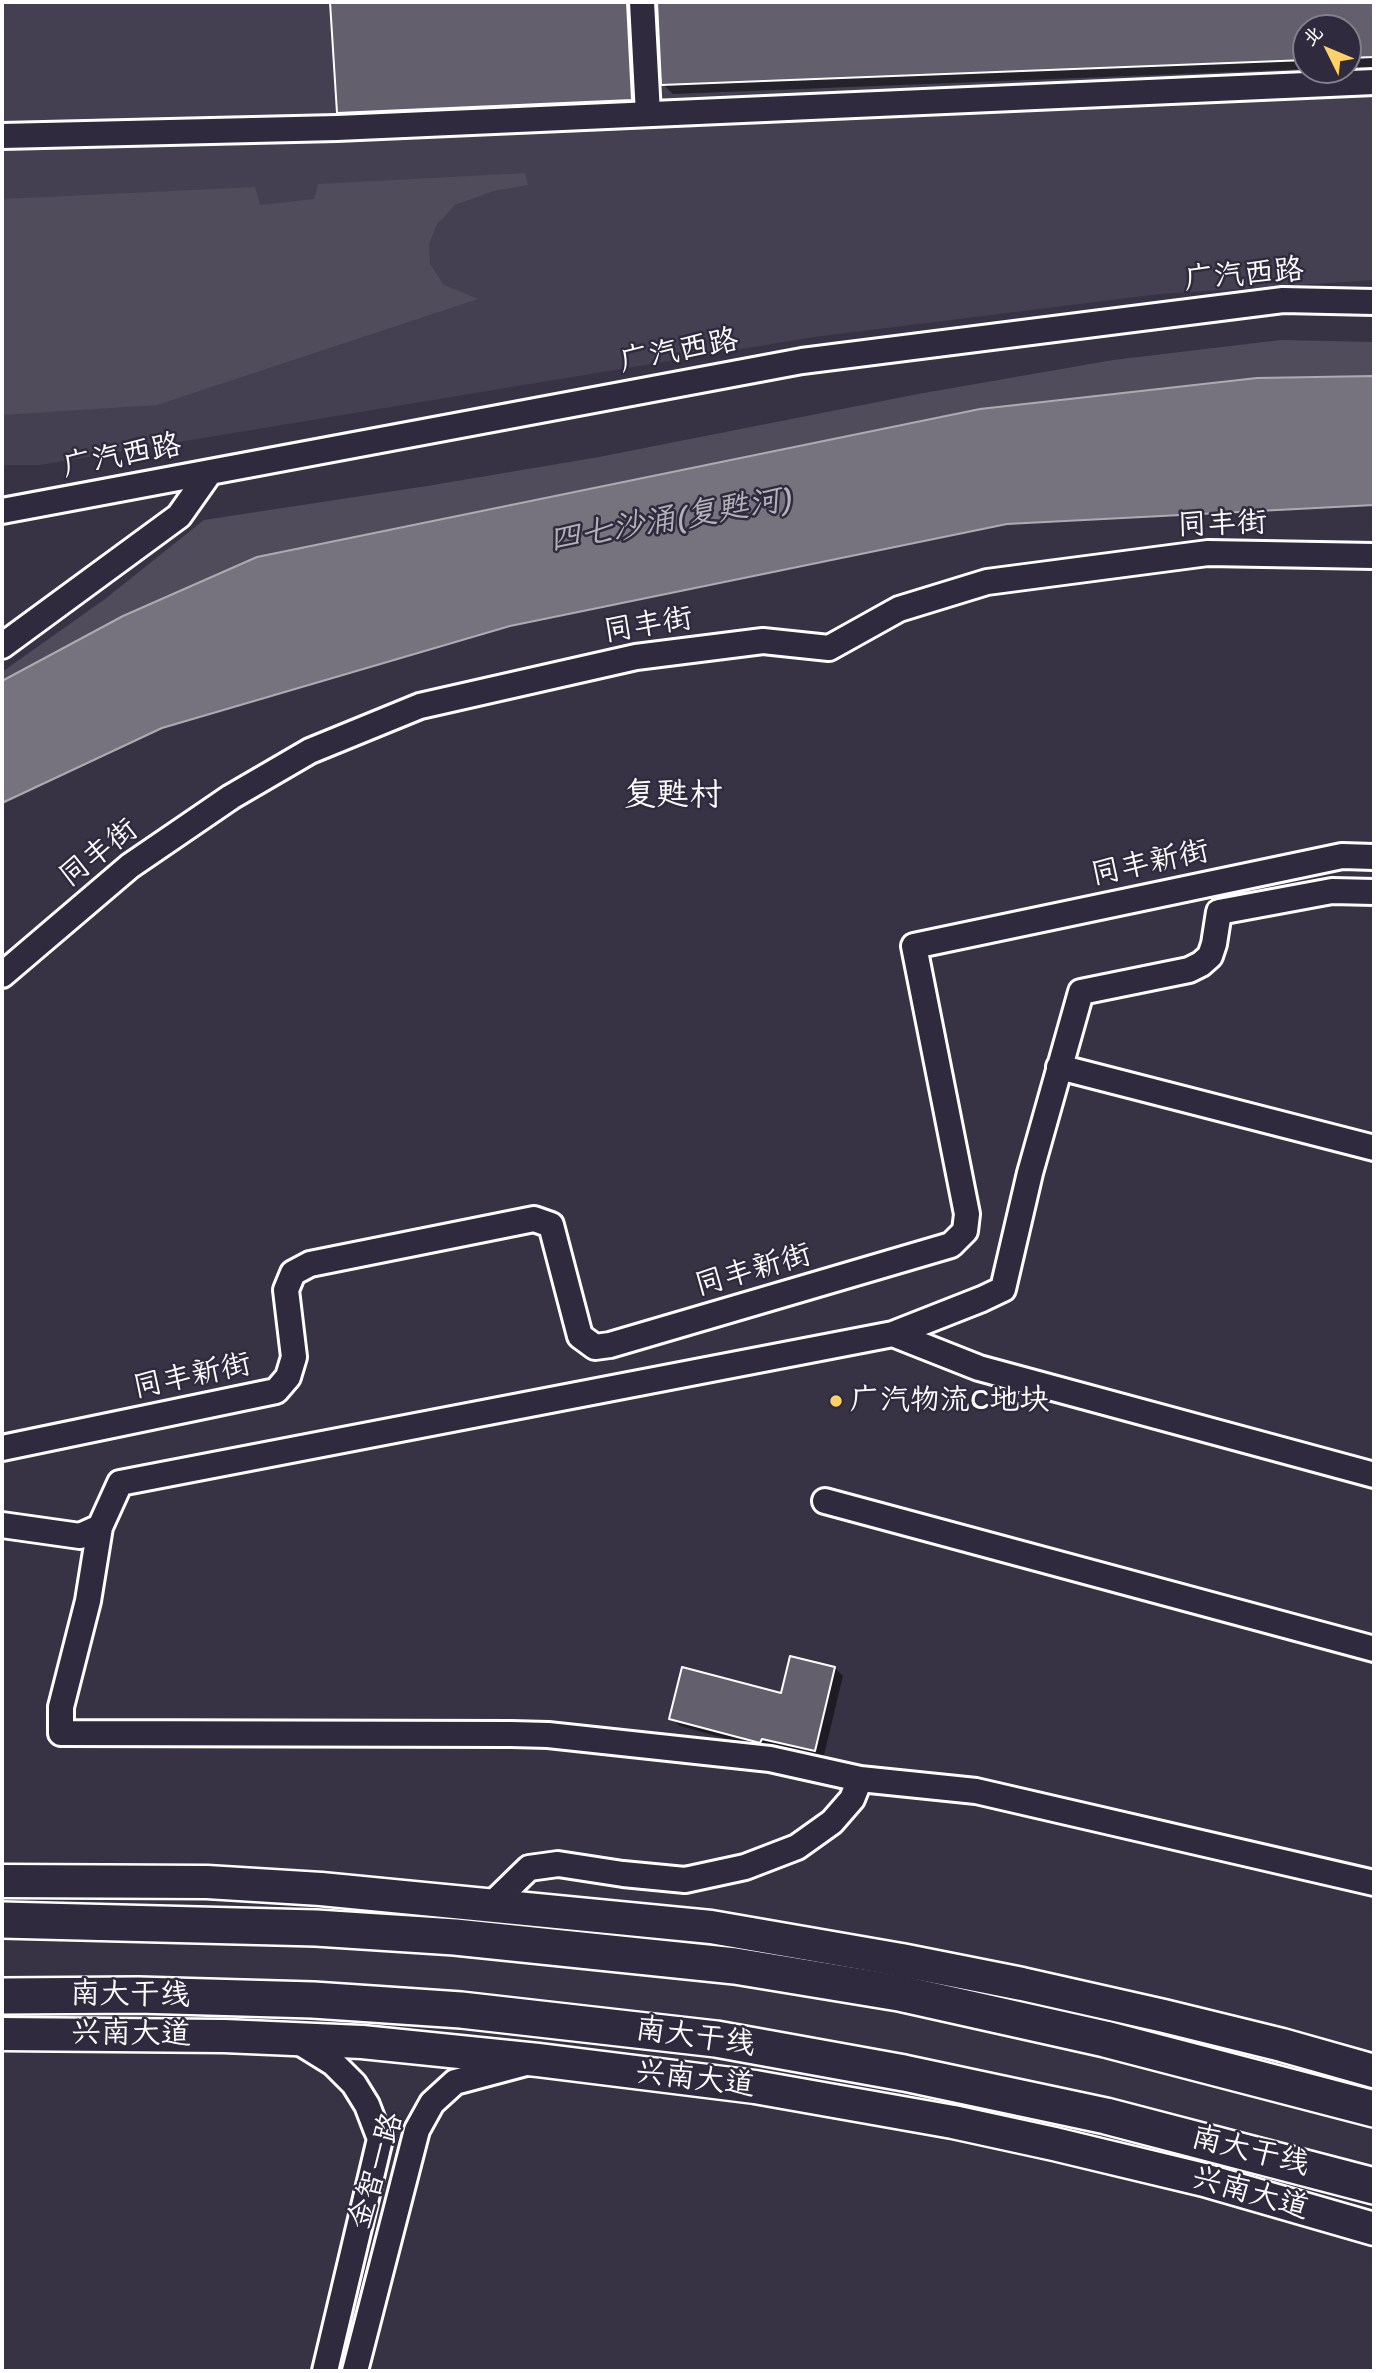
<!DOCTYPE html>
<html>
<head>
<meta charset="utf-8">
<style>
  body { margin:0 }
  #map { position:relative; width:1376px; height:2373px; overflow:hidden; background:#373345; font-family:Itim,"LXGW WenKai TC",sans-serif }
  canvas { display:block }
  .frame { position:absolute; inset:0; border:4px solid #fff; pointer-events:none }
  .north { position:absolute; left:1292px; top:14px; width:70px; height:70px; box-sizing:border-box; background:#2f2a3d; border:2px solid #827f8b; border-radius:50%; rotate:313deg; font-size:19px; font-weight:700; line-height:28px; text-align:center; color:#fff }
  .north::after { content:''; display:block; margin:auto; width:24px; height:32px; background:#ffd166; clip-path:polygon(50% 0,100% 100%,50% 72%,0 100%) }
</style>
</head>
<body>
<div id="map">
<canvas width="1376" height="2373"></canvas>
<div class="frame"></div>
<div class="north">北</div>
</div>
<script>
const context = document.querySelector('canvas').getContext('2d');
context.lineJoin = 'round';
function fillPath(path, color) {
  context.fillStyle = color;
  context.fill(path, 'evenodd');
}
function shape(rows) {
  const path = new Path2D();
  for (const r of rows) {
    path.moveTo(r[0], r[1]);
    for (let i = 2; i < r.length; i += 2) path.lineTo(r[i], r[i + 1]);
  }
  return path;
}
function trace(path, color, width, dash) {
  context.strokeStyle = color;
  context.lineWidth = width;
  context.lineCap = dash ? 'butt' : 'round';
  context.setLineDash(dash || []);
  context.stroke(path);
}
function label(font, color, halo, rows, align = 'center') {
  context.font = font + ' Itim,"LXGW WenKai TC",sans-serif';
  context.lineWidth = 5;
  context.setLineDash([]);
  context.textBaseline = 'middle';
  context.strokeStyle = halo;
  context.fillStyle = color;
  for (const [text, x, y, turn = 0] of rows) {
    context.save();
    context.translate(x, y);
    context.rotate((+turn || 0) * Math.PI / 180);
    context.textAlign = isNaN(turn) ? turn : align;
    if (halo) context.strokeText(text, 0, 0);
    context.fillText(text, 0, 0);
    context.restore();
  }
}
fillPath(shape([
  [2,2,1374,2,1374,280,1159,294,814,337,40,465,2,465],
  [1306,28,1348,28,1348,70,1306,70]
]), '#444051');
fillPath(shape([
  [525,173,528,185,493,191,455,205,437,224,429,244,430,264,444,285,478,299,157,405,2,415,2,199,255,187,260,205,314,199,318,184],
  [1281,340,1374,342,1374,376,1257,378,980,409,257,557,123,616,2,681,2,672,105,599,204,520,427,486,599,457,918,394,1113,360]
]), '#514c5c');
const water = shape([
  [1374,376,1374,505,1007,524,510,626,162,728,2,803,2,681,123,616,257,557,980,409,1257,378,1374,376]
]);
fillPath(water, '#76737f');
trace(water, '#adabb2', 2);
fillPath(shape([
  [332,2,642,2,641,109,348,122,338,112],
  [659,2,1374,2,1374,67,1348,68,1348,28,1306,28,1306,69,673,94,663,84],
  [835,1668,843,1676,823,1759,771,1746,769,1750,680,1726,671,1718,782,1695]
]), '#0007');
const building = shape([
  [330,2,627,2,632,100,337,113,330,2],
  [657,2,1374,2,1374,57,1348,58,1348,28,1306,28,1306,60,661,85,657,2],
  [790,1656,835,1667,815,1751,762,1739,760,1743,669,1719,682,1667,781,1693,790,1656]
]);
fillPath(building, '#635f6d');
trace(building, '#fff', 2);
const minor = shape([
  [642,2,648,114],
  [2,136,337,128,1374,82],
  [2,511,802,361,1283,300,1374,302],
  [2,646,179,516,210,472],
  [1374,892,1332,891,1219,912,1214,944,1210,956,1201,964,1189,970,1081,992,1030,1173,1003,1289,982,1299,893,1334,120,1483,100,1527,88,1601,61,1707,61,1733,511,1734,548,1735,770,1759,860,1779,976,1791,1374,1883],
  [2,975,130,866,231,797,310,751,420,706,636,657,763,641,829,648,899,609,987,582,1208,553,1374,556],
  [1059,1067,1374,1148],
  [893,1334,979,1368,1374,1475],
  [2,1448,276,1391,288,1377,294,1357,286,1290,293,1273,310,1264,534,1219,551,1225,580,1336,595,1347,610,1345,951,1245,965,1231,967,1214,914,946,1342,856,1374,857],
  [825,1501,1374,1649],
  [2,1525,80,1536,100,1527],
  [491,1905,529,1868,558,1864,623,1874,685,1880,745,1867,797,1847,832,1822,852,1799,860,1779],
  [296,2040,333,2063,354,2084,367,2105,380,2139,325,2371],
  [355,2371,417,2130,432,2103,455,2082,526,2063]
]);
const major = shape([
  [2,1881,207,1882,321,1889,711,1927,901,1960,1022,1984,1164,2016,1282,2045,1374,2071],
  [2,2034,224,2036,362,2042,538,2060,755,2087,953,2122,1054,2144,1204,2180,1374,2229]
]);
const highway = shape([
  [2,1920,316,1928,455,1937,735,1966,899,1993,1105,2039,1374,2109],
  [2,1996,138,1995,313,2000,461,2010,716,2039,904,2073,1106,2116,1374,2186]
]);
trace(minor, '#fff', 30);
trace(major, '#fff', 37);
trace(highway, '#fff', 40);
trace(minor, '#2f2a3d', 24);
trace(major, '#2f2a3d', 32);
trace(highway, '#2f2a3d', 35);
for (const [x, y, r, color] of [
  [836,1401,7,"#ffd166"]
]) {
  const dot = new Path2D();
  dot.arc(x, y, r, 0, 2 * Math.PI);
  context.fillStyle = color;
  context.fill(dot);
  trace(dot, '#2f2a3d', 2.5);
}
label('30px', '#fff', '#2f2a3d', [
  ["广汽西路",1244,276,-5],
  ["广汽西路",679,352,-11],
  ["广汽西路",122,457,-11],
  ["同丰街",1222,525,-2],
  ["同丰街",648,626,-9],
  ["同丰街",99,854,-38],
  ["同丰新街",1150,864,-12],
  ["同丰新街",753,1271,-16],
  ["同丰新街",192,1377,-12],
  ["南大干线",130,1996,1],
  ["兴南大道",131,2035,1],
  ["南大干线",695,2038,8],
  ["兴南大道",695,2080,7],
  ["南大干线",1250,2152,14],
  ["金智一路",377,2171,-73],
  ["兴南大道",1250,2194,16]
]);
label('30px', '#fff', '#2f2a3d', [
  ["广汽物流C地块",850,1401]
], 'left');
label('italic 32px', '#b4b2b9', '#2f2a3d', [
  ["四七沙涌(复甦河)",670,521,-10]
]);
label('33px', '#fff', '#2f2a3d', [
  ["复甦村",673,797]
]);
</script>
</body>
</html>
